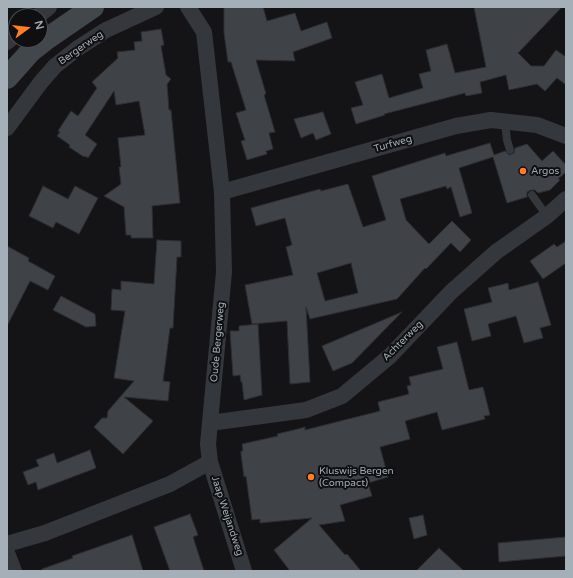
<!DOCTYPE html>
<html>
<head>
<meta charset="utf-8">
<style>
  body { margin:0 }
  #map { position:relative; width:573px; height:578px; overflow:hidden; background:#141416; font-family:"Varela Round",sans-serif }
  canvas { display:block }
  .frame { position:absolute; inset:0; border:8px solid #a4afb7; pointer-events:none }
  .north { position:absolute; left:8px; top:8px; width:40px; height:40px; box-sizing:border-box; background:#0f0f11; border:1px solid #4b4f53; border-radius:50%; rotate:75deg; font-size:11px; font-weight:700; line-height:16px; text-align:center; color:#a4afb7 }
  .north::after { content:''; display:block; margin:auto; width:14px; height:18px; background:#ff7e22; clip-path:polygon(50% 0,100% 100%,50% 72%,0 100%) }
</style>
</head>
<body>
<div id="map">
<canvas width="573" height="578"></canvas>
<div class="frame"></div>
<div class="north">N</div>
</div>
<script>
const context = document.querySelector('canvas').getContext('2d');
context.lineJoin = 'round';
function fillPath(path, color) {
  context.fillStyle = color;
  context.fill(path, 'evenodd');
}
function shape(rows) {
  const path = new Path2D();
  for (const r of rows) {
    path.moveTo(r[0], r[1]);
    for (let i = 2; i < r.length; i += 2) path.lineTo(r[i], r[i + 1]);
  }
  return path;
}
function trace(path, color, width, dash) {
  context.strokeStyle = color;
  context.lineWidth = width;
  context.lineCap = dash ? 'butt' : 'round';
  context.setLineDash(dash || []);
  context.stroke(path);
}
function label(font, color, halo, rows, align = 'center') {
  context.font = font + ' "Varela Round",sans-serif';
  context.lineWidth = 4;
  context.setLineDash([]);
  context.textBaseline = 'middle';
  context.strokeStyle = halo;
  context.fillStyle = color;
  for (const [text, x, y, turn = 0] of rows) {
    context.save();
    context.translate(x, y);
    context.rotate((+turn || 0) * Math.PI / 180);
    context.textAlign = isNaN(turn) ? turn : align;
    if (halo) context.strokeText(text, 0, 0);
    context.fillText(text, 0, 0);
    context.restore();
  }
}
const building = shape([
  [224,7,263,7,267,21,295,13,301,31,327,22,332,38,293,52,295,61,256,60,266,94,264,95,275,132,269,133,273,149,266,151,267,154,247,160,241,141,245,140,236,113,246,110,231,62,228,62,224,33,224,7],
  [474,7,562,7,518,53,531,66,544,66,556,50,566,57,566,85,557,78,545,91,537,84,509,90,506,75,480,82,482,93,466,96,465,93,384,114,385,115,356,124,351,108,363,105,355,82,382,74,389,98,423,88,419,74,431,71,426,50,447,44,455,73,486,67,474,7],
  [161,29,164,45,161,46,166,75,171,79,167,84,169,110,171,110,180,203,152,206,153,238,131,238,131,235,126,235,124,207,104,196,121,184,119,167,121,167,118,138,145,135,139,101,116,105,114,91,85,135,97,144,88,158,85,156,84,157,69,147,70,145,57,136,60,132,58,131,71,111,78,116,97,88,92,82,118,58,117,52,135,50,134,42,142,41,141,32,161,29],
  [323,112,331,134,316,140,313,133,301,138,294,119,323,112],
  [490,143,494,155,505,151,509,155,514,153,515,148,527,144,542,161,553,151,566,165,566,172,558,179,560,180,550,190,538,193,535,190,531,190,527,192,527,197,507,203,493,157,459,168,472,213,460,217,451,187,447,189,446,186,400,199,406,220,429,244,452,221,471,240,460,252,451,243,426,269,425,268,397,299,310,319,306,307,310,382,290,384,287,321,252,324,245,285,293,275,286,247,292,245,285,218,256,226,251,208,320,189,321,191,348,184,363,227,386,220,372,176,445,153,446,156,490,143],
  [351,263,358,293,325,301,317,273,351,263],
  [43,186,68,199,75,186,98,198,79,234,56,222,53,228,29,216,43,186],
  [157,240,181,241,181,257,177,257,173,328,170,328,163,381,170,382,168,401,124,397,153,421,123,454,94,427,102,418,107,418,108,411,134,381,114,378,125,311,111,310,112,289,121,290,121,281,154,284,157,240],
  [566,241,566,263,543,279,530,261,554,244,557,247,566,241],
  [7,246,29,258,28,261,55,276,48,290,30,281,7,326,7,246],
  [538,282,551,325,540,328,543,338,524,343,516,316,488,324,491,336,472,341,464,309,492,302,488,288,508,283,509,290,538,282],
  [61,296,95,314,96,326,86,327,53,310,61,296],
  [402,312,352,363,333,371,322,346,402,312],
  [258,324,262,395,244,400,242,382,241,382,240,375,233,376,230,331,239,331,239,326,258,324],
  [457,342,469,390,483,387,490,415,484,416,485,419,442,430,437,412,405,421,410,439,380,447,388,477,368,483,372,496,340,505,345,521,319,525,345,555,347,554,361,571,290,571,274,550,312,518,260,523,260,519,252,520,246,476,244,477,241,454,241,451,243,451,242,444,278,436,277,434,298,429,305,427,305,430,380,411,378,402,409,394,407,386,411,385,409,377,443,369,437,347,457,342],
  [90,450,96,468,38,490,36,482,28,485,23,472,39,466,36,460,54,453,57,463,90,450],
  [190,514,198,535,193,537,204,571,170,571,154,527,190,514],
  [423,515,427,535,414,539,409,518,423,515],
  [132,535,143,571,42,571,42,569,73,558,72,556,132,535],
  [566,537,566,556,499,562,498,543,566,537],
  [439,548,464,571,416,571,439,548]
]);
fillPath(building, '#3f4246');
trace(building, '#2d2e32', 1);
trace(shape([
  [505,122,507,140,510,150],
  [532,195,547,216]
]), '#34373b', 8);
trace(shape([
  [38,16,49,7],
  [7,42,16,34],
  [7,128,41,82,55,66,78,48,106,30,156,7],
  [222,192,456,126,491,120,537,125,566,136],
  [210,423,306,410,342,396,390,356,451,292,496,252,547,216,566,199],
  [210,462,244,571],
  [7,544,45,533,170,484,210,462,208,444,224,272,222,192,204,32,188,7],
  [7,553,14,571]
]), '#34373b', 16);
trace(shape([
  [7,78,31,51,45,40,93,7]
]), '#42474b', 22);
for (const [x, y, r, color] of [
  [523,171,4,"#ff7e22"],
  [311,477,4,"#ff7e22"]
]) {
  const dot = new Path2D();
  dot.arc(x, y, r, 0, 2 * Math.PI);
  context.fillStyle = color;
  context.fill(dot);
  trace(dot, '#0f0f11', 1.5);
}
label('10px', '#a4afb7', '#0f0f11', [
  ["Bergerweg",81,48,-35],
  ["Turfweg",393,144,-16],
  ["Achterweg",403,341,-45],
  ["Oude Bergerweg",218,342,-85],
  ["Jaap Weijandweg",227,516,72]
]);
label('10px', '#a4afb7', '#0f0f11', [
  ["Argos",531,171],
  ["Kluswijs Bergen",319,471],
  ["(Compact)",319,483]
], 'left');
</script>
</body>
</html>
